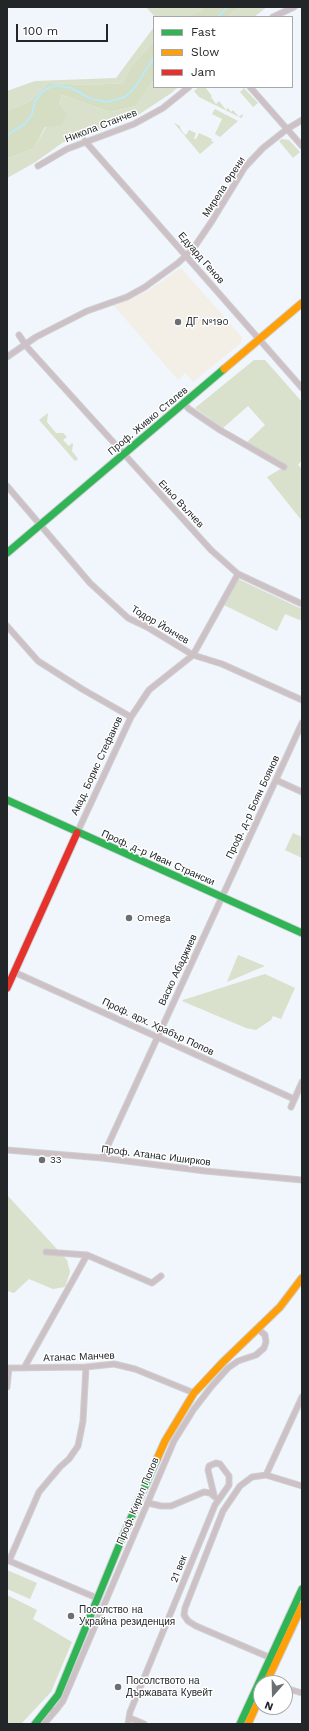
<!DOCTYPE html>
<html>
<head>
<meta charset="utf-8">
<style>
  body { margin:0 }
  #map { position:relative; width:309px; height:1731px; overflow:hidden; background:#f0f6fb; font-family:"Work Sans",sans-serif }
  canvas { display:block }
  .frame { position:absolute; inset:0; border:8px solid #232629; pointer-events:none }
  .legend { position:absolute; left:153px; top:16px; width:140px; height:72px; box-sizing:border-box; background:#fff; border:1px solid #a7a8a9; margin:0; padding:5px 7px; list-style:none; font-size:12px; color:#232629 }
  .legend li { display:flex; align-items:center; gap:8px; height:20px }
  .legend b { width:20px; border:1px solid #a7a8a9 }
  .north { position:absolute; left:253px; top:1675px; width:40px; height:40px; box-sizing:border-box; background:#fff; border:1px solid #a7a8a9; border-radius:50%; rotate:200deg; font-size:11px; font-weight:700; line-height:16px; text-align:center; color:#232629 }
  .north::after { content:''; display:block; margin:auto; width:14px; height:18px; background:#6b6f72; clip-path:polygon(50% 0,100% 100%,50% 72%,0 100%) }
  .scale { position:absolute; left:16px; top:24px; width:92px; height:18px; box-sizing:border-box; border:2px solid #232629; border-top:0; padding-left:5px; font-size:12px; line-height:14px; white-space:nowrap; color:#232629; -webkit-text-stroke:3px #fff; paint-order:stroke }
</style>
</head>
<body>
<div id="map">
<canvas width="309" height="1731"></canvas>
<div class="frame"></div>
<ul class="legend">
<li><b style="height:5px;background:#30b455"></b>Fast</li>
<li><b style="height:5px;background:#ff9f0a"></b>Slow</li>
<li><b style="height:5px;background:#e5322d"></b>Jam</li>
</ul>
<div class="north">N</div>
<div class="scale">100 m</div>
</div>
<script>
const context = document.querySelector('canvas').getContext('2d');
context.lineJoin = 'round';
function fillPath(path, color) {
  context.fillStyle = color;
  context.fill(path, 'evenodd');
}
function shape(rows) {
  const path = new Path2D();
  for (const r of rows) {
    path.moveTo(r[0], r[1]);
    for (let i = 2; i < r.length; i += 2) path.lineTo(r[i], r[i + 1]);
  }
  return path;
}
function trace(path, color, width, dash) {
  context.strokeStyle = color;
  context.lineWidth = width;
  context.lineCap = dash ? 'butt' : 'round';
  context.setLineDash(dash || []);
  context.stroke(path);
}
function label(font, color, halo, rows, align = 'center') {
  context.font = font + ' "Work Sans",sans-serif';
  context.lineWidth = 3;
  context.setLineDash([]);
  context.textBaseline = 'middle';
  context.strokeStyle = halo;
  context.fillStyle = color;
  for (const [text, x, y, turn = 0] of rows) {
    context.save();
    context.translate(x, y);
    context.rotate((+turn || 0) * Math.PI / 180);
    context.textAlign = isNaN(turn) ? turn : align;
    if (halo) context.strokeText(text, 0, 0);
    context.fillText(text, 0, 0);
    context.restore();
  }
}
fillPath(shape([
  [179,269,182,269,242,337,241,343,193,382,185,373,178,380,114,306,149,290]
]), '#f3efe6');
fillPath(shape([
  [146,7,204,7,201,11,186,17,155,17],
  [239,7,267,7,254,17,227,17],
  [154,27,154,41,130,68,123,83,89,85,48,83,29,102,7,111,7,91,35,81,116,78],
  [154,79,154,87,178,87,170,94,138,115,62,143,34,163,7,178,7,159,34,148,59,104,62,95,110,112,136,106],
  [199,87,205,87,212,96,211,97,216,104,219,101,226,110,228,108,231,112,233,110,239,117,242,114,243,116,241,118,199,97,194,91],
  [244,88,258,103,253,107,240,92],
  [215,109,238,121,220,137,215,134,222,119,212,114],
  [174,123,180,126,180,128,184,134,186,135,189,130,196,133,194,139,196,139,199,133,212,139,211,141,214,142,200,154],
  [282,139,289,140,300,152,293,158,279,141],
  [254,360,265,360,302,402,302,460,298,465,302,469,302,521,267,477,284,467,281,463,247,442,265,425,248,406,223,428,195,408],
  [48,413,47,422,56,433,63,433,67,437,63,440,69,446,72,443,73,444,72,451,78,459,75,461,39,420],
  [238,579,302,609,302,621,285,614,277,631,224,605],
  [293,833,302,837,302,858,285,850],
  [238,955,265,966,227,982],
  [265,974,295,988,281,1019,273,1016,271,1020,256,1030,246,1028,182,1001,183,1000],
  [7,1195,67,1260,70,1272,65,1287,53,1289,29,1279,14,1293,7,1291],
  [7,1570,37,1583,30,1599,7,1589],
  [7,1595,37,1610,33,1619,72,1642,51,1692,21,1724,7,1724]
]), '#d9e0cb');
fillPath(shape([
  [204,7,239,7,227,17,186,17,201,11],
  [154,41,154,79,136,106,110,112,62,95,59,104,67,115,61,125,45,127,34,148,7,159,7,111,29,102,48,83,89,85,123,83,130,68]
]), '#d5ddc3');
trace(shape([
  [218,17,227,7],
  [7,136,14,130,25,124,32,114,35,101,44,90,56,85,71,88,91,99,107,102,125,97,136,86,154,57]
]), '#bce9f8', 2);
const street = shape([
  [273,17,294,7],
  [250,87,302,146],
  [85,141,302,388],
  [38,166,67,149,134,124,163,108,189,87],
  [19,335,27,347,211,550,238,574,302,604],
  [7,357,36,337,87,311,127,297,145,287,178,263,193,249,212,221,245,167,263,148,287,129,302,120],
  [184,404,189,409,220,430,284,467],
  [7,486,90,583,128,618,147,627,193,655,222,664,302,700],
  [7,626,38,661,82,689,131,717],
  [276,780,302,792],
  [77,833,131,717,149,690,193,655,238,574],
  [14,972,294,1099],
  [291,1107,302,1082],
  [7,1150,102,1158,205,1171,302,1180],
  [102,1158,302,723],
  [46,1252,87,1255,152,1283,161,1276],
  [7,1368,86,1367,114,1364,135,1369,194,1393],
  [24,1368,87,1255],
  [7,1387,9,1368],
  [266,1475,302,1397],
  [148,1503,161,1506,171,1506,204,1492,210,1493,215,1497],
  [7,1560,97,1598],
  [9,1561,39,1492,60,1467,69,1459,78,1446,83,1421,86,1367],
  [271,1658,196,1626,188,1621,184,1615,185,1608,223,1511,240,1486,252,1477,266,1475,302,1486],
  [285,1688,302,1693],
  [48,1710,56,1710,63,1701,174,1441,194,1409,211,1387,228,1368,238,1361,256,1355,264,1348,266,1342,265,1335,258,1329],
  [130,1718,144,1724],
  [44,1724,56,1710],
  [128,1724,130,1712,215,1505,229,1485,229,1476,220,1464,216,1463,209,1466,208,1470,214,1495]
]);
const fast = shape([
  [7,553,224,369],
  [7,800,302,933],
  [35,1724,58,1695,123,1536,157,1459],
  [240,1724,302,1589]
]);
const slow = shape([
  [224,369,302,303],
  [157,1459,165,1441,194,1393,223,1362,280,1307,302,1278],
  [266,1683,302,1606],
  [248,1724,261,1695]
]);
const jam = shape([
  [7,988,77,833]
]);
trace(street, '#ccd1d4', 7);
trace(fast, '#ccd1d4', 9);
trace(slow, '#ccd1d4', 9);
trace(jam, '#ccd1d4', 9);
trace(street, '#cec1c6', 5);
trace(fast, '#30b455', 7);
trace(slow, '#ff9f0a', 7);
trace(jam, '#e5322d', 7);
for (const [x, y, r, color] of [
  [178,322,4,"#6b6f72"],
  [129,918,4,"#6b6f72"],
  [42,1160,4,"#6b6f72"],
  [71,1616,4,"#6b6f72"],
  [118,1687,4,"#6b6f72"]
]) {
  const dot = new Path2D();
  dot.arc(x, y, r, 0, 2 * Math.PI);
  context.fillStyle = color;
  context.fill(dot);
  trace(dot, '#fff', 1.5);
}
label('10px', '#232629', '#fff', [
  ["Никола Станчев",101,126,-21],
  ["Мирела Френи",224,187,-57],
  ["Едуард Генов",201,258,49],
  ["Проф. Живко Сталев",148,421,-40],
  ["Еньо Вълчев",181,504,47],
  ["Тодор Йончев",160,625,31],
  ["Акад. Борис Стефанов",97,766,-65],
  ["Проф. д-р Боян Боянов",253,807,-65],
  ["Проф. д-р Иван Странски",158,858,24],
  ["Васко Абаджиев",178,970,-65],
  ["Проф. арх. Храбър Попов",158,1027,25],
  ["Проф. Атанас Иширков",156,1156,7],
  ["Атанас Манчев",79,1357,-2],
  ["Проф. Кирил Попов",138,1501,-67],
  ["21 век",179,1569,-68]
]);
label('10px', '#232629', '#fff', [
  ["ДГ №190",186,322],
  ["Omega",137,918],
  ["33",50,1160],
  ["Посолство на",79,1610],
  ["Украйна резиденция",79,1622],
  ["Посолството на",126,1681],
  ["Държавата Кувейт",126,1693]
], 'left');
</script>
</body>
</html>
